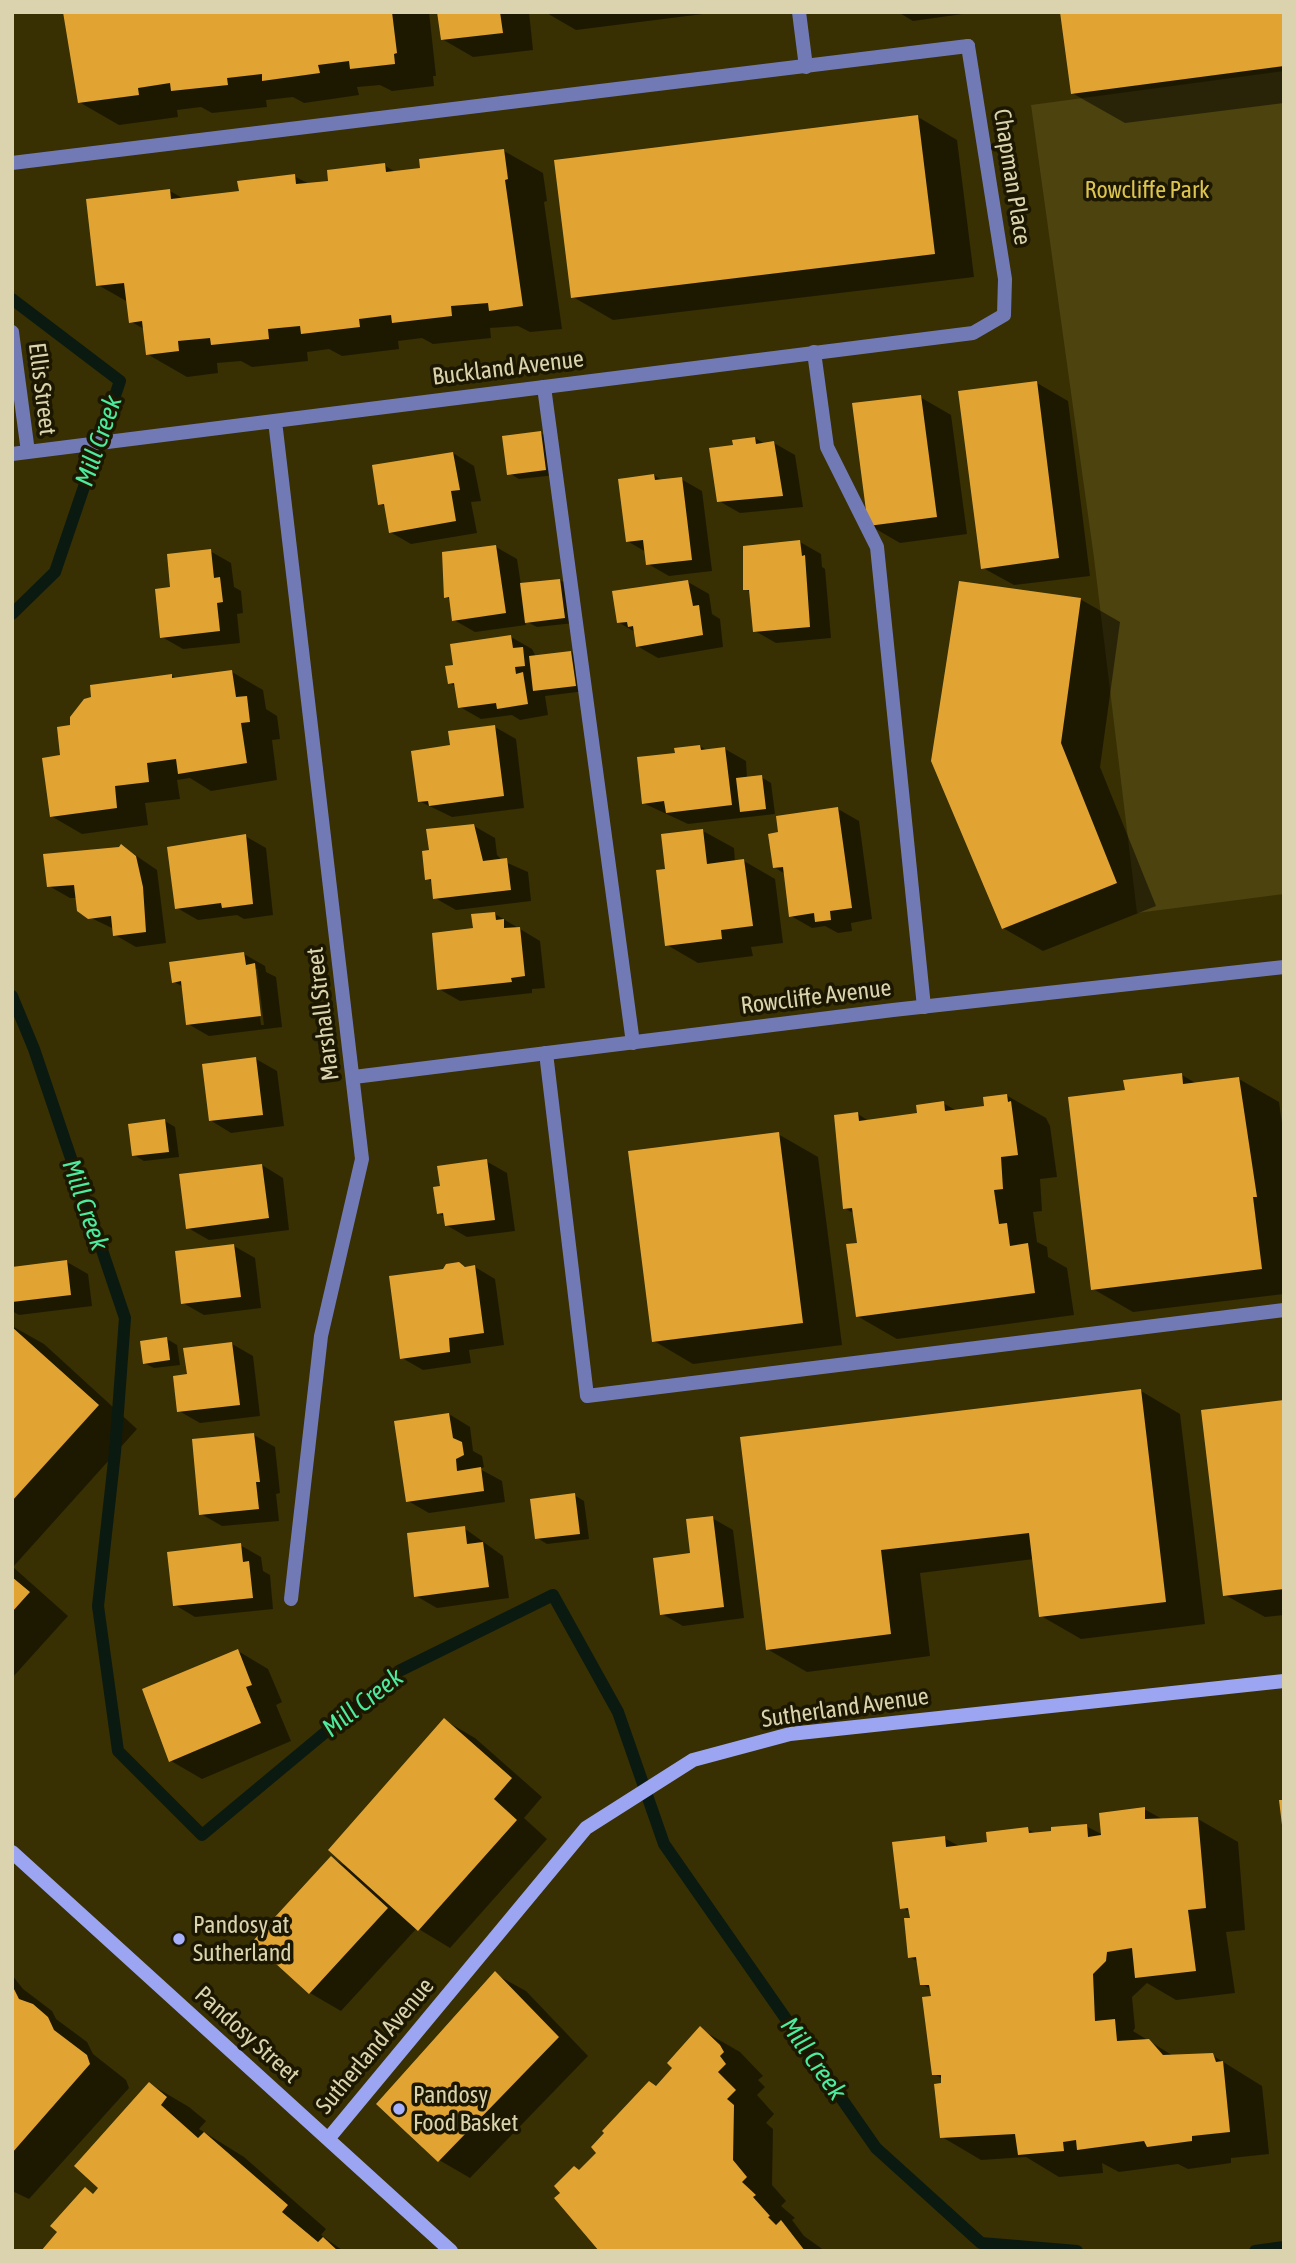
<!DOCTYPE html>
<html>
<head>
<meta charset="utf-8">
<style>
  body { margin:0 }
  #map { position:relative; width:1296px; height:2263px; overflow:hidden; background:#382f03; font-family:"Asap Condensed",sans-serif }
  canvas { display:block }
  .frame { position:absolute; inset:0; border:14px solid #dad3ae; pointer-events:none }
</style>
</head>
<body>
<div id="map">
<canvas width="1296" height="2263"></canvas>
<div class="frame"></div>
</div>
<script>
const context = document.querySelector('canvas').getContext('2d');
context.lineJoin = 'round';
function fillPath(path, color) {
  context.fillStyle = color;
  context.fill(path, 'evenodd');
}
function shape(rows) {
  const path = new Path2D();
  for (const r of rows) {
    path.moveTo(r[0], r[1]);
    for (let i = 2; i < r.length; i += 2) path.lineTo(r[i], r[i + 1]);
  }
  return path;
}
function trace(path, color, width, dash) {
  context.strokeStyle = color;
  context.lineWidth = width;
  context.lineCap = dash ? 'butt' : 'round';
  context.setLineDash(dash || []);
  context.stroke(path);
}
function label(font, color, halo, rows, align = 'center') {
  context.font = font + ' "Asap Condensed",sans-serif';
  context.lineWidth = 7;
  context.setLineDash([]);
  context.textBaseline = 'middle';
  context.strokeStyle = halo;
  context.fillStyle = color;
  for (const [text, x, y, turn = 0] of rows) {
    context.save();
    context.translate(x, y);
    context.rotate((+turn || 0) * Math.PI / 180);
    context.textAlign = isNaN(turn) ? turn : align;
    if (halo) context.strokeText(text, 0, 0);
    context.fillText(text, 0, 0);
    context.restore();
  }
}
fillPath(shape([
  [1284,71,1284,894,1137,913,1094,558,1031,105]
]), '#4d430f');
fillPath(shape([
  [65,12,429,12,436,76,433,76,434,86,392,91,380,85,357,87,359,95,304,103,293,97,266,100,267,107,212,113,201,107,177,110,178,117,119,125,79,102],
  [439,12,529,12,533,50,473,57,442,39],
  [545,12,719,12,576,30],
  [898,12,977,12,913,21],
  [1284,12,1284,103,1125,123,1072,93],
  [918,117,957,140,974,277,613,320,573,297],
  [504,151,543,173,547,201,544,202,562,329,530,332,518,326,490,328,491,338,433,344,422,338,398,341,399,349,342,356,329,349,307,352,308,361,252,367,241,361,217,363,218,373,187,377,147,354,144,329,130,321,128,302,98,285,170,191,184,199,241,192,294,176,309,184,330,182,384,165,397,173],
  [1037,383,1068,401,1090,576,1014,585,983,568],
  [920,397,951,415,967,534,900,543,869,525],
  [541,433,551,439,556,475,519,479,509,473],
  [755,438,765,444,774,443,795,455,803,507,740,513,719,501,735,446],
  [453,453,474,466,481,501,471,502,477,533,411,544,390,532,386,507,380,504],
  [654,475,663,481,681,479,702,491,712,571,669,576,648,564,646,552,627,541],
  [800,542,821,554,822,567,825,569,831,638,776,643,755,631,752,593,745,589],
  [496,547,517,559,521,585,560,580,570,586,574,623,537,627,525,621,526,625,475,632,454,620,451,600,446,597],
  [210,551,231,563,234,587,241,591,243,613,237,614,240,643,183,649,162,637,172,589],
  [688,582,709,594,712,614,720,619,723,647,658,658,637,646,635,632,618,622],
  [1080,599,1120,622,1100,767,1156,906,1043,951,1003,928],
  [511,637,532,649,536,657,571,652,581,658,585,691,545,696,548,715,520,720,512,715,481,719,460,707,457,687,449,683,455,666],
  [232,672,263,690,266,709,277,716,280,739,272,740,277,780,211,791,190,778,177,780,180,799,145,803,148,825,82,834,51,816,62,757,72,727,171,675,178,679],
  [495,727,516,739,524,808,452,817,419,801,452,747],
  [700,746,708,751,725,749,746,761,747,778,761,777,771,783,775,814,688,824,643,803,677,755],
  [838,809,859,821,872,919,851,923,852,931,838,933,825,926,812,928,791,916,785,874,774,867],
  [474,826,495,838,497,855,503,861,528,872,531,901,456,910,435,898,433,882,427,879,431,852],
  [703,831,734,848,735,862,744,861,775,879,783,943,751,947,753,956,698,963,667,945,667,871],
  [245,836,266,848,273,915,244,919,237,915,198,920,177,908],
  [122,846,157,870,166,943,136,947,115,935,114,929,89,917,77,898,70,898,49,886],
  [495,914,540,941,545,988,532,989,532,993,460,1001,439,989,474,930],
  [244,954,265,966,266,972,276,977,282,1027,209,1036,188,1024,183,987,173,981],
  [254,969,257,969,264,1025,261,1025],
  [256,1059,277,1071,284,1126,231,1133,210,1120],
  [1182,1075,1197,1084,1239,1079,1279,1102,1284,1137,1284,1294,1133,1312,1093,1289,1127,1092],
  [1006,1095,1046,1118,1050,1126,1057,1177,1040,1179,1042,1211,1033,1212,1037,1242,1047,1247,1048,1257,1067,1268,1074,1315,897,1339,857,1316,859,1245,855,1214,844,1208,858,1114,870,1122,919,1115,943,1103,957,1111,986,1108],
  [165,1121,175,1127,179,1157,144,1161,134,1155],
  [778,1134,818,1157,842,1345,693,1364,654,1341],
  [486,1161,507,1173,515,1231,467,1237,446,1225,445,1217,438,1213,442,1187],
  [262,1165,283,1178,289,1230,209,1240,188,1228],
  [234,1246,255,1258,261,1308,204,1315,183,1303],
  [67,1262,88,1274,92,1306,19,1315,12,1311,12,1269],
  [459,1264,468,1268,475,1267,495,1279,504,1345,469,1350,471,1363,423,1370,402,1358,445,1271],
  [12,1326,44,1344,137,1429,13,1567,68,1616,12,1678],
  [167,1339,177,1345,180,1365,154,1368,144,1363],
  [232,1344,253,1356,260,1416,200,1423,179,1411,189,1376],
  [1141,1391,1180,1414,1205,1624,1081,1639,1041,1616,1034,1559,920,1573,930,1656,807,1672,767,1649,742,1439],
  [1284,1402,1284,1615,1265,1617,1225,1595],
  [449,1414,470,1427,473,1451,482,1456,484,1467,480,1469,502,1481,505,1502,429,1513,408,1501],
  [254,1435,275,1447,280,1493,276,1494,279,1521,222,1526,201,1514],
  [574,1495,584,1501,589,1539,547,1544,537,1538],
  [712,1518,733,1530,744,1618,683,1626,662,1614],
  [464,1528,503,1556,509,1598,437,1608,416,1596],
  [240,1545,261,1557,263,1571,270,1575,273,1609,195,1617,175,1605],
  [238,1651,268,1669,282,1702,276,1705,291,1741,202,1779,171,1761],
  [444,1720,475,1738,542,1797,524,1818,547,1839,450,1948,417,1928,341,2011,310,1993,254,1942,331,1858,344,1865],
  [1144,1809,1164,1820,1198,1819,1238,1842,1245,1930,1226,1932,1235,1993,1176,2000,1147,1983,1132,1997,1135,2028,1133,2031,1175,2057,1212,2055,1262,2086,1269,2154,1231,2158,1231,2163,1188,2169,1178,2164,1119,2172,1102,2163,1103,2173,1059,2177,1026,2157,981,2160,942,2137,943,2079,934,2074,932,1990,922,1984,918,1962,910,1957,911,1913,902,1907,944,1838,961,1847,988,1843,1027,1829,1037,1834,1086,1826,1103,1835],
  [495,1974,526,1991,588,2056,470,2178,439,2160],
  [12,1975,23,1989,52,2011,56,2019,87,2042,93,2054,126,2080,129,2088,29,2199,12,2191],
  [700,2029,740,2052,763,2076,758,2080,765,2087,757,2095,774,2114,766,2123,773,2129,772,2185,786,2201,781,2206,795,2218,792,2220,804,2236,825,2251,601,2251,580,2172,674,2068],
  [150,2084,189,2107,206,2121,199,2129,244,2157,326,2229,321,2235,342,2250,44,2251,101,2187]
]), '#0007');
trace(shape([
  [12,299,120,381,55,572,12,614],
  [12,996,34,1049,125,1318,115,1452,98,1606,118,1751,202,1835,399,1671,553,1595,618,1712,664,1844,876,2148,981,2243,1077,2251],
  [1255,2251,1284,2247]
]), '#0a1a11', 12);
fillPath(shape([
  [63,12,392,12,397,53,394,54,395,64,350,69,349,61,318,65,320,73,262,81,262,74,227,78,228,85,171,91,170,83,138,88,139,95,78,103],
  [437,12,500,12,503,33,441,40],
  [1060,12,1284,12,1284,66,1071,94],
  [918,115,935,254,571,298,554,160],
  [504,149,508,179,505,180,523,306,489,311,488,303,451,306,452,316,392,323,391,315,359,319,360,327,301,334,300,326,268,329,269,339,211,345,210,338,178,341,179,351,146,355,142,321,129,323,124,283,96,286,86,199,170,189,171,199,239,191,237,181,295,174,296,184,328,181,327,170,385,163,386,172,420,168,419,159],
  [1037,381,1059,558,981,569,958,391],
  [921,395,937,517,868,526,852,403],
  [541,431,546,470,507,475,502,436],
  [755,437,756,444,774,441,783,496,717,502,709,448,733,445,732,440],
  [453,452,460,490,451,491,456,521,389,533,384,504,378,505,372,465],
  [654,474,655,480,682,477,692,560,646,565,643,540,626,542,618,479],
  [800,540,802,556,805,555,810,627,753,632,749,590,743,590,743,546],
  [496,545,506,613,452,621,449,597,444,598,442,552],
  [211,549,214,578,220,577,223,602,217,603,220,631,160,638,155,589,170,587,167,554],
  [560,579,565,618,525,623,520,583],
  [688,580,693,606,699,605,703,635,636,647,633,626,628,627,627,622,617,623,612,591],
  [959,581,1081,598,1061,743,1117,883,1002,929,931,761],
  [511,635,513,648,523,647,525,666,515,667,516,674,523,672,528,704,497,709,496,703,458,708,454,683,448,684,445,666,453,665,450,644],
  [571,651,576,686,533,691,529,656],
  [232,670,236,697,247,696,250,722,241,723,247,763,178,774,176,759,147,763,149,782,115,786,117,808,50,817,42,758,60,755,57,727,70,725,70,717,84,699,91,697,90,685,172,674,172,678],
  [495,725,504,796,429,806,428,801,418,802,411,751,450,745,448,731],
  [700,745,701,750,725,747,732,805,666,813,664,801,642,804,637,757,675,753,674,748],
  [762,775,766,809,740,812,736,778],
  [838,807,852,908,830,911,831,920,815,922,814,913,789,917,783,867,773,868,768,834,778,832,776,816],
  [474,824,483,861,507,858,511,890,433,899,431,879,425,880,422,851,429,850,426,829],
  [703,829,707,864,744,859,753,926,721,930,722,939,665,946,656,870,665,869,661,834],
  [246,834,253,904,222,908,221,903,175,909,167,847],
  [121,844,136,856,143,887,146,932,113,936,111,916,88,919,77,911,74,885,47,887,43,854,119,847],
  [495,912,496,920,504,919,504,928,520,927,525,976,511,978,512,982,437,990,432,933,473,928,471,914],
  [244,952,246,965,255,963,261,1016,186,1025,181,981,172,983,169,962],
  [256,1057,263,1115,209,1121,202,1064],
  [1182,1073,1183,1084,1239,1077,1257,1197,1253,1197,1262,1269,1091,1290,1068,1097,1125,1090,1123,1080],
  [1007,1094,1008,1102,1011,1101,1018,1155,1001,1157,1003,1189,994,1190,999,1224,1007,1223,1010,1246,1028,1243,1035,1293,856,1317,846,1244,857,1243,852,1208,843,1209,834,1115,858,1112,859,1121,917,1113,916,1105,944,1101,945,1111,984,1106,983,1097],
  [165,1119,169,1152,132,1156,128,1124],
  [779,1132,803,1323,652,1342,628,1151],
  [487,1159,495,1220,445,1226,443,1213,437,1214,433,1187,440,1186,437,1166],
  [262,1164,269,1218,186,1229,179,1174],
  [234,1244,241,1297,181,1304,175,1251],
  [67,1260,71,1295,12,1302,12,1267],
  [459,1262,465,1267,475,1265,484,1333,449,1338,450,1352,400,1359,389,1276,443,1269,446,1264],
  [12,1327,99,1405,12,1501],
  [167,1337,170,1360,143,1364,140,1341],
  [232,1342,240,1405,177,1412,173,1376,187,1374,183,1348],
  [1141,1389,1166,1602,1039,1617,1029,1533,881,1550,891,1634,766,1650,740,1437],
  [1284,1400,1284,1589,1223,1596,1201,1410],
  [449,1413,453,1438,462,1442,464,1455,456,1459,457,1471,481,1467,484,1491,406,1502,394,1421],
  [254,1433,260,1482,256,1482,259,1509,199,1515,192,1439],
  [575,1493,580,1534,535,1539,530,1499],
  [713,1516,724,1607,660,1615,653,1558,690,1553,686,1519],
  [465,1526,467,1544,483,1542,489,1587,414,1597,407,1533],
  [241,1543,243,1562,249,1561,253,1598,173,1606,167,1552],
  [12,1577,30,1592,12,1612],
  [238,1649,252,1685,246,1687,261,1723,169,1762,142,1689],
  [444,1718,512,1778,494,1799,517,1820,418,1931,328,1850],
  [1279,1800,1284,1800,1284,1825,1282,1825],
  [1145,1807,1145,1819,1198,1817,1206,1908,1188,1910,1196,1971,1135,1978,1132,1948,1107,1952,1106,1961,1093,1974,1095,2021,1115,2019,1117,2041,1149,2039,1163,2055,1213,2053,1216,2062,1223,2061,1230,2132,1192,2136,1192,2141,1147,2147,1144,2141,1077,2150,1076,2140,1063,2142,1064,2151,1018,2155,1015,2134,940,2138,934,2084,941,2083,941,2075,932,2075,922,1997,931,1996,929,1985,920,1985,916,1957,908,1958,904,1918,910,1918,908,1908,900,1909,892,1842,945,1836,946,1847,987,1842,986,1832,1028,1827,1029,1833,1051,1831,1051,1827,1087,1824,1088,1837,1101,1835,1099,1813],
  [331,1856,388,1908,309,1994,252,1942],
  [495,1971,559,2037,438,2162,376,2104],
  [12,1985,19,1999,33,2004,48,2017,54,2030,87,2055,90,2064,12,2153],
  [700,2026,720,2045,724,2052,720,2056,726,2064,718,2072,736,2090,727,2099,734,2105,733,2160,747,2177,742,2182,756,2195,753,2197,770,2216,768,2217,776,2225,781,2220,805,2251,599,2251,554,2198,560,2193,554,2186,574,2166,579,2170,596,2153,591,2147,604,2133,602,2131,649,2081,656,2086,672,2068,667,2063],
  [149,2082,167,2097,161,2105,198,2138,204,2132,288,2205,282,2212,318,2242,323,2237,338,2251,41,2251,57,2232,50,2226,85,2187,93,2194,98,2188,74,2166]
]), '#e1a433');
trace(shape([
  [12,163,968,46],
  [814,352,827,447,877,547,924,1007],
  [544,387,633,1043],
  [546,1053,587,1396,1284,1310]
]), '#727ab5', 14);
trace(shape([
  [799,12,806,67],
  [12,332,28,452],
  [275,421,362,1159,321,1336,291,1599],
  [12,454,973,333,1004,315,1005,279,968,46],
  [354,1077,893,1010,1284,967]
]), '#727ab5', 14);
trace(shape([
  [12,1852,451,2251],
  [328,2139,586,1828,693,1760,790,1734,1284,1681]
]), '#9ca5f1', 14);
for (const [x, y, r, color] of [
  [179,1939,7,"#a7b1fc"],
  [399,2109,7,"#a7b1fc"]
]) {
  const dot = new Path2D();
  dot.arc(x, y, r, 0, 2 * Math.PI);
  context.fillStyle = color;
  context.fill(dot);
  trace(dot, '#1c1701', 2.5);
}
label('24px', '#dad3ae', '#1c1701', [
  ["Chapman Place",1012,177,81],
  ["Buckland Avenue",508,368,-7],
  ["Ellis Street",42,389,83],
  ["Rowcliffe Avenue",816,997,-7],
  ["Marshall Street",323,1014,-97],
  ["Sutherland Avenue",845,1708,-8],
  ["Pandosy Street",247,2035,42],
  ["Sutherland Avenue",375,2046,-50]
]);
label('24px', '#dcc450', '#1c1701', [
  ["Rowcliffe Park",1147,190]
]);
label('24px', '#dad3ae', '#1c1701', [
  ["Pandosy at",193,1925],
  ["Sutherland",193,1953],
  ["Pandosy",413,2095],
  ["Food Basket",413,2123]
], 'left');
label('italic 26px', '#4ceb9e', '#1c1701', [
  ["Mill Creek",99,441,-71],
  ["Mill Creek",85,1205,71],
  ["Mill Creek",363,1703,-38],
  ["Mill Creek",813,2059,55]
]);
</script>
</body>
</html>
